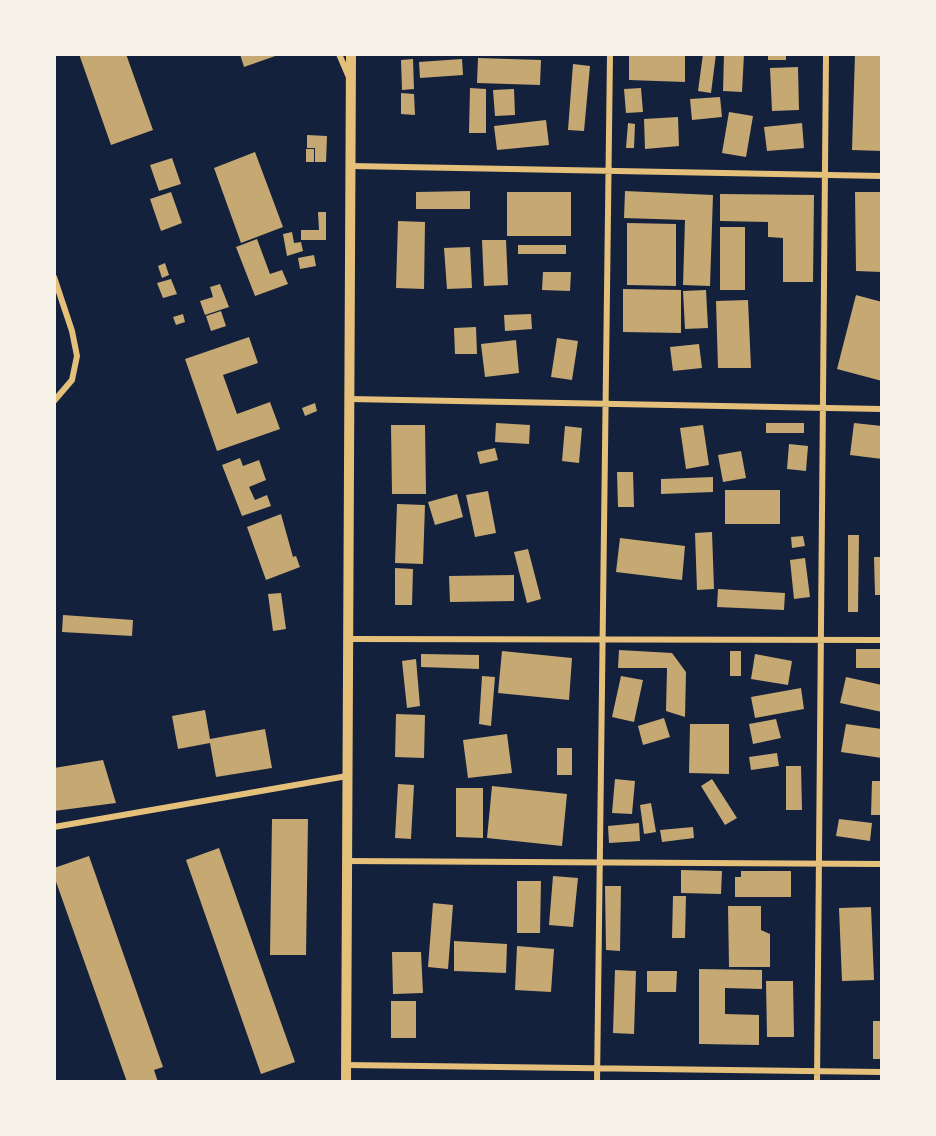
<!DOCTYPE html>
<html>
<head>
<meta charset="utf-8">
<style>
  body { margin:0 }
  #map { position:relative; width:936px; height:1136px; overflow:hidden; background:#14213d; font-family:Overpass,sans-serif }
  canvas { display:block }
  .frame { position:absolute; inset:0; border:56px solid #f6f1e7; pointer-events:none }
</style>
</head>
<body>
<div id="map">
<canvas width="936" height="1136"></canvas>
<div class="frame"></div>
</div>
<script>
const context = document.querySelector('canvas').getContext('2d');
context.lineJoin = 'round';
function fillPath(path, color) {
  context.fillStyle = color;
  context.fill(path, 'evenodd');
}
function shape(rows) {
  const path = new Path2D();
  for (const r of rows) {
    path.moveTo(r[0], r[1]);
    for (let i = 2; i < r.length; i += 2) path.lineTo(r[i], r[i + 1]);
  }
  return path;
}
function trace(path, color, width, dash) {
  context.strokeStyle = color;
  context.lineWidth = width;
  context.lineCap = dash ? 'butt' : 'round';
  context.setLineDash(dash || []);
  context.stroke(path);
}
fillPath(shape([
  [79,54,126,54,153,130,111,145],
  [240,54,281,54,244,67],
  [629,54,685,54,685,82,629,80],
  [703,54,716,54,711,93,698,91],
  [724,54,744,54,742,92,723,91],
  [768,54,786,54,786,60,768,60],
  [855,54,882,54,882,151,852,150],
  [478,58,541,60,540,85,477,83],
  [413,59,414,89,402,90,401,60],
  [462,59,463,75,420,78,419,62],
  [573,64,590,66,584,131,568,130],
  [798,67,799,110,772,111,770,68],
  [470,88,486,89,486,133,469,133],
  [641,88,643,112,626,113,624,89],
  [514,89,515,115,495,116,493,90],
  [401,93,414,94,415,115,401,114],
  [720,97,722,117,692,120,690,99],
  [729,112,753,116,746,157,722,153],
  [678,117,679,146,645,149,644,119],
  [546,120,549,145,497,150,494,126],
  [628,123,635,124,634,148,626,148],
  [802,123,804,148,767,151,764,127],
  [307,135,327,136,326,162,315,162,315,148,307,148],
  [306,149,314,149,314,162,306,162],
  [255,152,283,227,241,243,214,168],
  [172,158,181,184,159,191,150,165],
  [470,191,470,209,416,209,416,192],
  [625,191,713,195,710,286,683,285,685,220,624,218],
  [171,192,182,223,161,231,150,199],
  [507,192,571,192,571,236,507,236],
  [855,192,882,192,882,272,856,271],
  [720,194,814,195,813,282,783,282,783,238,768,237,768,222,720,221],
  [318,212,326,212,326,240,301,240,301,230,319,230],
  [398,221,425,222,424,289,396,288],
  [627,223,676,224,676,286,627,285],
  [720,227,745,227,745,290,720,290],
  [292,232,294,243,301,242,303,251,287,256,283,234],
  [257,239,270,274,282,270,288,284,255,296,236,247],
  [482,240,506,240,508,285,484,286],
  [518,245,566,245,566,254,518,254],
  [470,247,472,288,447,289,444,248],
  [314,255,316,266,300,269,298,258],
  [165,263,169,275,162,278,158,266],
  [543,272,571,272,570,291,542,290],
  [171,279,177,294,163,298,157,283],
  [220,284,229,307,205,315,200,301,213,297,210,287],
  [623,289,681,290,681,333,623,332],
  [706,290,708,328,685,329,683,291],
  [856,295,882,302,882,381,837,369],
  [748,300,751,368,718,368,716,301],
  [221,311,226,326,211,331,206,316],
  [183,314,185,322,176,325,173,317],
  [531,314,532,329,505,331,504,315],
  [476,327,477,354,455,354,454,328],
  [249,337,258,363,223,375,237,414,270,402,280,429,217,451,185,359],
  [557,338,578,341,572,380,551,377],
  [516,340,519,373,485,377,481,344],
  [699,344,702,368,673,371,670,347],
  [315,403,317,411,305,416,302,408],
  [496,423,530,425,529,444,495,442],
  [766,423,804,423,804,433,766,433],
  [854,423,882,426,882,459,850,455],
  [391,425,425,425,426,494,392,494],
  [703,425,709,465,686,469,680,428],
  [565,426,582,428,579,463,562,461],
  [789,444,808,446,806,471,787,469],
  [495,448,498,460,480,464,477,452],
  [741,451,746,478,723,482,718,455],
  [240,458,243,466,259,460,266,480,249,487,255,500,267,495,271,506,242,516,222,465],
  [617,472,633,472,634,507,618,507],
  [713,477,713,492,661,494,661,479],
  [725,490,780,490,780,524,725,524],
  [488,491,496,533,475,537,466,495],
  [457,494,463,517,435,525,428,502],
  [397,504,425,505,423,564,395,563],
  [281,514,293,557,296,556,300,567,266,580,247,527],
  [712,532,714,589,697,590,695,533],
  [848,535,859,535,858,612,848,612],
  [803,536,805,546,792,548,791,537],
  [620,538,685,546,682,580,616,572],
  [528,549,541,599,527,603,514,552],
  [874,557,882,557,882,595,875,595],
  [805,558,810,597,794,599,790,560],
  [395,568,413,569,412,605,395,605],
  [514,575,514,601,450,602,449,576],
  [718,589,785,593,784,610,717,607],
  [281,593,286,629,273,631,268,594],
  [63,615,133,620,132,636,62,632],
  [856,649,882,649,882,668,856,668],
  [619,650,672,653,686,672,685,717,666,711,667,668,618,668],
  [502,651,572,658,569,700,498,693],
  [730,651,741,651,741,676,730,676],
  [421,654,479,655,479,669,421,667],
  [755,654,792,661,788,685,751,679],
  [416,659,420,706,407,708,402,661],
  [482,676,495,677,491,726,479,724],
  [621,676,643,680,634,722,612,717],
  [846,677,882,685,882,712,840,703],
  [801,688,804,709,755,718,751,697],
  [205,710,210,739,265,729,272,768,216,777,210,743,178,749,172,716],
  [396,714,425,715,424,758,395,757],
  [664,718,670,737,643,745,638,726],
  [776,719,781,738,753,744,749,724],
  [690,724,729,724,729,774,689,773],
  [846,724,882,729,882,758,841,752],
  [507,734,512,773,468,778,463,740],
  [557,748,572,748,572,775,557,775],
  [777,753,779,766,751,770,749,757],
  [103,760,116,803,54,811,54,768],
  [786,766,801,766,802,810,786,810],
  [615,779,635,781,632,814,612,813],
  [712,779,737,818,725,825,701,786],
  [872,781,882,781,882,815,871,815],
  [398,784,414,785,411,839,395,838],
  [492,786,567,794,562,846,487,838],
  [456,788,483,788,483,838,456,837],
  [651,803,656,832,644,834,640,805],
  [272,819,308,819,306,955,270,955],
  [839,819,872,823,870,841,836,836],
  [639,823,640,841,609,843,608,826],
  [693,827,694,838,662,842,660,830],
  [219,848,295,1062,261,1074,186,860],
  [89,856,163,1067,154,1070,158,1082,127,1082,54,876,54,868],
  [681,870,722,871,721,894,681,893],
  [741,871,791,871,791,897,735,897,735,877,741,877],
  [553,876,578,878,573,927,549,925],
  [517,881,541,881,540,933,517,933],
  [605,886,621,886,620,951,606,950],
  [673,896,686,896,685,938,672,938],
  [433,903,453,905,448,969,428,967],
  [728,906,761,906,761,930,770,934,770,967,729,967],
  [871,907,874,980,842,981,839,908],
  [454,941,507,944,506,973,454,971],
  [517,946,554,949,551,992,515,990],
  [392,952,421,952,423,993,393,994],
  [699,969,762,970,762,989,725,988,725,1014,759,1015,759,1045,699,1044],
  [615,970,636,971,634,1034,613,1033],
  [647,971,677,971,676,992,647,992],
  [766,981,793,981,794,1037,767,1037],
  [391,1001,416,1001,416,1038,391,1038],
  [873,1021,882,1021,882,1059,873,1059]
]), '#c6a872');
trace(shape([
  [339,54,348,75],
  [351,166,882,176],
  [54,277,72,331,77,356,72,380,54,401],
  [349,399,882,409],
  [348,639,882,640],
  [54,827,347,776],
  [346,861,882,864],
  [346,1065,882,1072],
  [597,1082,610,54],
  [817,1082,826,54]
]), '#e5c07b', 6);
trace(shape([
  [346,1082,351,54]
]), '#e5c07b', 10);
</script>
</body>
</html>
